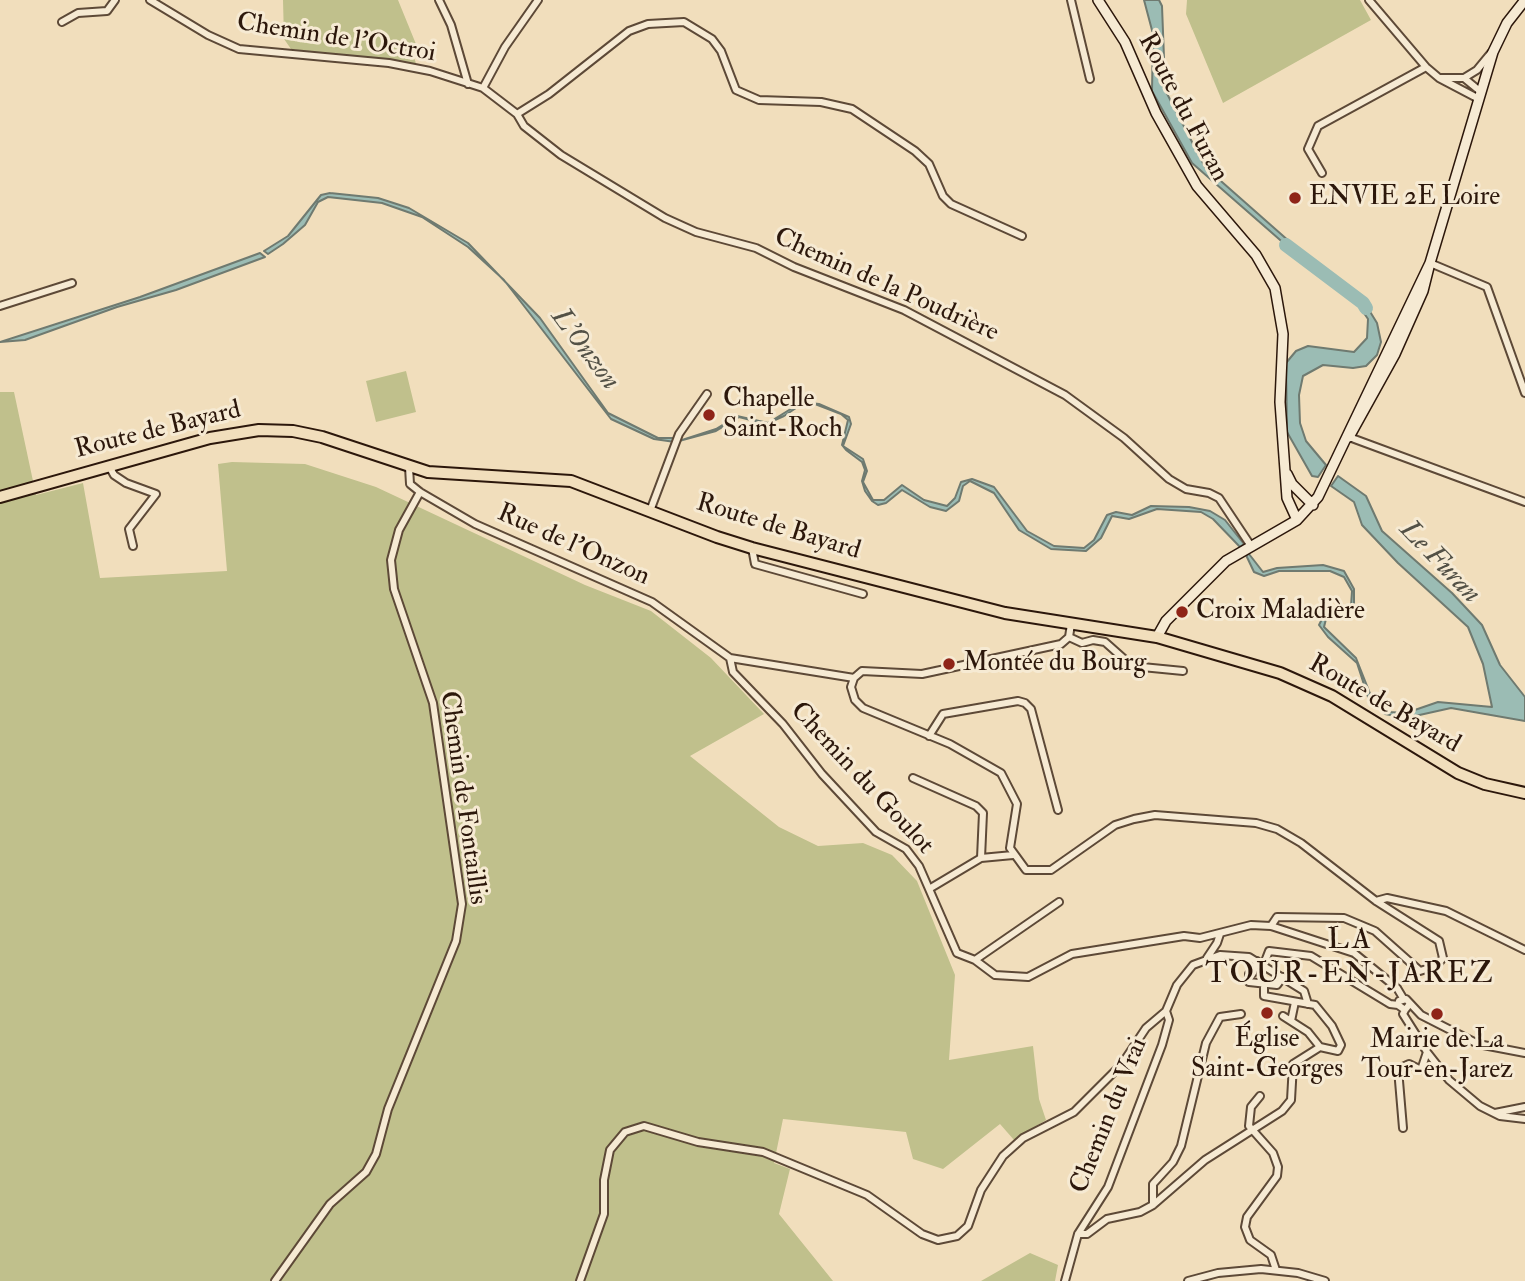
<!DOCTYPE html>
<html>
<head>
<meta charset="utf-8">
<style>
  body { margin:0 }
  canvas { display:block; background:#f1debc }
</style>
</head>
<body>
<canvas width="1525" height="1281"></canvas>
<script>
const context = document.querySelector('canvas').getContext('2d');
context.lineJoin = 'round';
function fillPath(path, color) {
  context.fillStyle = color;
  context.fill(path, 'evenodd');
}
function shape(rows) {
  const path = new Path2D();
  for (const r of rows) {
    path.moveTo(r[0], r[1]);
    for (let i = 2; i < r.length; i += 2) path.lineTo(r[i], r[i + 1]);
  }
  return path;
}
function trace(path, color, width, dash) {
  context.strokeStyle = color;
  context.lineWidth = width;
  context.lineCap = dash ? 'butt' : 'round';
  context.setLineDash(dash || []);
  context.stroke(path);
}
function label(font, color, halo, rows, align = 'center') {
  context.font = font + ' "IM FELL Double Pica",serif';
  context.lineWidth = 6;
  context.setLineDash([]);
  context.textBaseline = 'middle';
  context.strokeStyle = halo;
  context.fillStyle = color;
  for (const [text, x, y, turn = 0] of rows) {
    context.save();
    context.translate(x, y);
    context.rotate((+turn || 0) * Math.PI / 180);
    context.textAlign = isNaN(turn) ? turn : align;
    if (halo) context.strokeText(text, 0, 0);
    context.fillText(text, 0, 0);
    context.restore();
  }
}
fillPath(shape([
  [283,0,398,0,418,49,412,52,417,66,291,49,284,39],
  [1187,0,1360,0,1371,20,1223,103,1186,14],
  [406,371,416,412,376,422,366,381],
  [0,392,14,392,36,495,83,483,100,578,227,571,218,464,232,462,305,464,376,487,585,585,651,611,711,658,764,714,690,756,779,827,818,846,863,843,892,855,917,881,955,975,949,1060,1033,1046,1039,1099,1046,1120,1014,1140,1000,1124,943,1169,913,1159,906,1132,783,1119,774,1163,790,1169,779,1214,833,1281,0,1281],
  [1030,1253,1058,1265,1055,1281,981,1281]
]), '#c0c08c');
const water = shape([
  [1144,0,1159,0,1162,6,1164,58,1161,82,1205,167,1307,257,1361,297,1377,323,1381,342,1377,355,1366,366,1353,368,1323,365,1303,376,1299,395,1300,423,1306,441,1326,465,1318,477,1312,476,1287,432,1286,363,1296,351,1308,346,1354,352,1367,338,1368,319,1350,293,1295,253,1192,163,1152,91,1153,34,1144,0],
  [330,193,378,198,409,208,468,243,540,318,608,413,658,438,677,438,675,442,654,439,611,419,504,280,468,247,422,217,382,203,328,197,318,202,305,225,283,244,268,254,264,251,288,236,321,195,330,193],
  [260,253,265,257,176,290,117,307,25,340,0,342,140,297,260,253],
  [802,402,819,404,849,417,851,424,843,446,863,459,867,471,863,482,873,500,884,500,902,485,924,500,947,506,955,498,961,482,972,479,994,487,1027,531,1054,546,1084,548,1094,540,1107,515,1116,512,1132,515,1151,506,1189,507,1210,511,1225,520,1244,544,1240,547,1213,519,1201,512,1157,509,1129,519,1112,516,1101,538,1086,551,1051,549,1019,530,994,493,970,481,963,486,959,501,946,511,930,507,902,490,886,503,878,505,872,501,865,491,862,481,865,470,862,462,846,450,842,445,848,420,841,414,815,404,802,404,784,416,766,424,739,417,716,431,679,441,716,429,737,416,768,423,802,402],
  [1338,476,1366,496,1382,531,1452,593,1482,625,1500,665,1525,697,1525,721,1451,708,1406,718,1385,714,1369,700,1357,663,1328,637,1319,625,1323,617,1351,606,1352,591,1344,577,1330,571,1279,571,1264,576,1254,572,1246,555,1249,554,1263,572,1277,568,1323,565,1344,571,1354,589,1354,608,1349,612,1326,619,1324,627,1356,658,1371,696,1388,712,1406,713,1438,702,1492,707,1483,664,1468,627,1398,563,1362,525,1354,502,1331,486,1338,476]
]);
fillPath(water, '#9bbcb4');
trace(water, '#6f7a70', 2);
trace(shape([
  [1286,245,1363,303,1366,308]
]), '#9bbcb4', 14);
const street = shape([
  [150,0,208,35,239,49,389,63,430,71,483,88,517,114,549,94,629,31,648,24,684,22,712,39,721,51,736,90,759,100,821,102,852,109,915,151,929,164,943,196,951,204,1022,236],
  [439,0,451,25,468,84],
  [1071,0,1090,79],
  [1369,0,1426,67,1439,78],
  [62,22,78,13,107,11,115,0],
  [1464,78,1481,92],
  [483,88,505,47,538,0],
  [1479,99,1439,78,1464,78,1477,70,1491,53],
  [517,114,524,126,561,155,665,218,696,232,756,248,794,267,904,310,1065,395,1124,438,1169,479,1186,489,1209,493,1219,498,1251,546],
  [1322,173,1308,149,1318,126,1426,67],
  [1430,263,1487,287,1525,393],
  [0,306,72,283],
  [1349,437,1525,502],
  [109,466,114,475,126,483,156,494,129,529,133,546],
  [409,467,410,484,420,492,475,524,652,602,730,658,854,678],
  [650,511,679,434,707,394],
  [752,548,755,564,863,594],
  [1071,624,1069,637,1061,644,922,674,862,671,854,678,851,687,855,700,863,708,950,744,1001,773,1017,804,1010,848,1026,870,1051,870,1115,825,1134,819,1155,815,1256,823,1277,829,1301,843,1376,901,1439,941,1443,958,1436,966,1420,971,1375,931,1344,918,1277,917,1271,926],
  [1069,637,1082,643,1093,640,1105,642,1132,666,1183,671],
  [730,658,733,672,783,724,822,774,876,832,906,849,919,866,957,953,975,960,995,975,1028,977,1072,954,1184,936,1200,938,1251,925,1271,926,1354,953,1397,988,1403,998],
  [929,736,943,714,1018,701,1025,703,1031,709,1058,810],
  [913,778,976,806,983,813,981,858],
  [929,889,981,858,1013,855],
  [1376,901,1387,898,1446,911,1525,950],
  [1207,958,1217,943,1220,934],
  [975,960,1059,902],
  [1257,961,1253,973,1249,974,1249,982,1277,985,1283,977],
  [1264,964,1269,951,1311,956,1390,1004,1398,1005],
  [1409,1005,1405,1010,1398,1005,1399,1001,1406,999,1421,1015,1478,1044,1525,1053],
  [1405,1010,1403,1014,1427,1052,1449,1080,1480,1106,1500,1116,1525,1119],
  [1283,1016,1308,1032,1320,1047],
  [1291,1021,1295,1002],
  [1260,1096,1251,1107,1249,1126,1273,1153,1278,1167,1277,1176,1247,1217,1245,1227,1250,1240,1271,1255,1276,1270],
  [1495,1113,1525,1107],
  [1403,1128,1398,1069,1409,1064,1421,1070,1427,1052],
  [1153,1205,1153,1184,1173,1162,1181,1146,1206,1043,1220,1017,1241,1014],
  [1078,1234,1087,1234,1107,1219,1140,1212,1153,1205,1205,1160,1282,1111,1291,1100,1293,1064,1320,1047,1338,1051,1341,1045,1332,1026,1315,1005,1264,996,1264,985],
  [275,1281,330,1204,366,1172,376,1154,388,1109,456,941,462,904,433,703,394,589,391,560,399,530,420,492],
  [580,1281,604,1214,604,1180,610,1150,625,1132,644,1126,698,1142,763,1152,867,1195,922,1234,938,1240,957,1236,968,1226,981,1190,1003,1156,1023,1138,1074,1112,1122,1064,1146,1028,1166,1011,1177,985,1193,965,1220,955,1249,957,1304,991,1308,1004],
  [1065,1281,1078,1234,1108,1187,1162,1045,1169,1020,1166,1011],
  [1188,1281,1218,1273,1261,1269,1298,1273,1325,1281]
]);
const secondary = shape([
  [1098,0,1125,42,1156,113,1197,186,1256,255,1275,288,1283,334,1280,402,1287,498,1297,520],
  [1430,263,1493,52,1507,23,1525,0],
  [1287,474,1292,484,1313,505],
  [1157,637,1166,621,1226,561,1297,520,1318,497,1430,263,1423,291,1395,354,1349,437]
]);
const primary = shape([
  [0,497,210,438,259,430,293,431,322,437,428,472,571,481,717,537,752,548,1005,613,1157,637,1280,673,1332,696,1458,773,1485,784,1525,793]
]);
trace(street, '#5d4937', 10);
trace(secondary, '#2c170b', 12);
trace(primary, '#2c170b', 14);
trace(street, '#f6ead3', 6);
trace(secondary, '#f6ead3', 9);
trace(primary, '#f1debc', 10);
for (const [x, y, r, color] of [
  [1295,198,7,"#8f2418"],
  [709,415,7,"#8f2418"],
  [1182,612,7,"#8f2418"],
  [949,664,7,"#8f2418"],
  [1267,1013,7,"#8f2418"],
  [1437,1014,7,"#8f2418"]
]) {
  const dot = new Path2D();
  dot.arc(x, y, r, 0, 2 * Math.PI);
  context.fillStyle = color;
  context.fill(dot);
  trace(dot, '#f6ead3', 2.5);
}
label('26px', '#2c170b', '#f6ead3', [
  ["Chemin de l'Octroi",336,39,9],
  ["Route du Furan",1182,108,62],
  ["Chemin de la Poudrière",886,286,24],
  ["Route de Bayard",158,431,-14],
  ["Route de Bayard",778,528,17],
  ["Rue de l'Onzon",573,546,24],
  ["Route de Bayard",1384,705,30],
  ["Chemin du Goulot",861,779,47],
  ["Chemin de Fontaillis",462,798,82],
  ["Chemin du Vrai",1110,1116,-68]
]);
label('26px', '#2c170b', '#f6ead3', [
  ["ENVIE 2E Loire",1309,198],
  ["Chapelle",723,400],
  ["Saint-Roch",723,430],
  ["Croix Maladière",1196,612],
  ["Montée du Bourg",963,664],
  ["Église",1267,1040,"center"],
  ["Saint-Georges",1267,1070,"center"],
  ["Mairie de La",1437,1041,"center"],
  ["Tour-en-Jarez",1437,1071,"center"]
], 'left');
label('italic 28px', '#535146', '#f6ead3', [
  ["L'Onzon",584,350,53],
  ["Le Furan",1439,563,46]
]);
context.letterSpacing = '2px';
label('30px', '#2c170b', '#f6ead3', [
  ["LA",1350,942],
  ["TOUR-EN-JAREZ",1350,976]
]);
context.letterSpacing = '0px';
</script>
</body>
</html>
